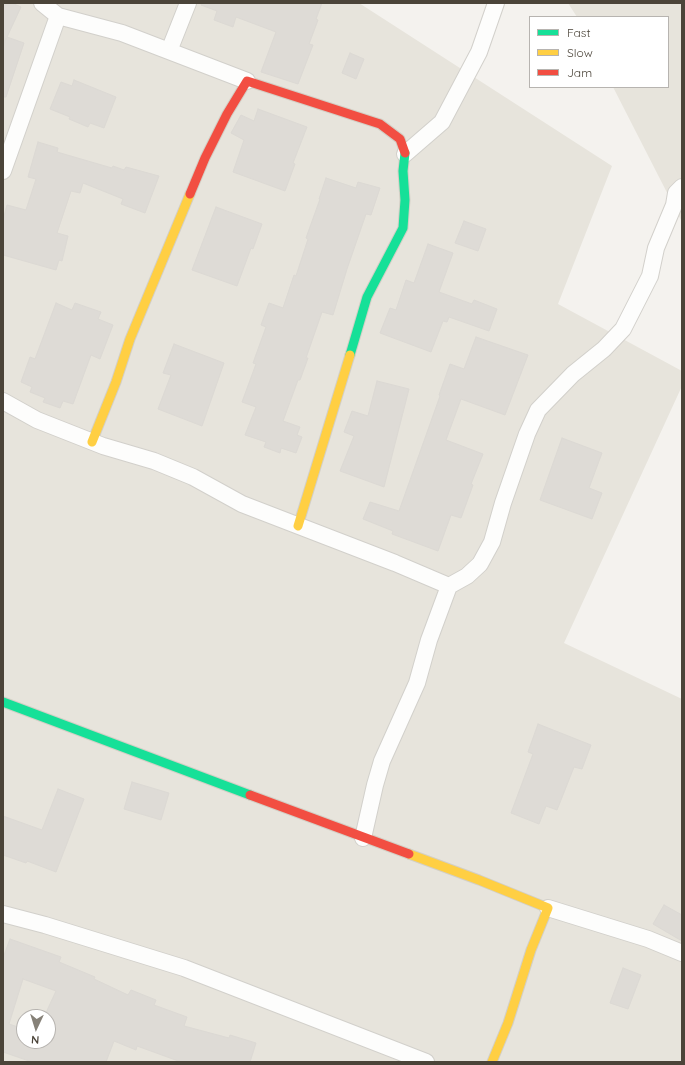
<!DOCTYPE html>
<html>
<head>
<meta charset="utf-8">
<style>
  body { margin:0 }
  #map { position:relative; width:685px; height:1065px; overflow:hidden; background:#f4f2ee; font-family:Quicksand,sans-serif }
  canvas { display:block }
  .frame { position:absolute; inset:0; border:4px solid #4b4439; pointer-events:none }
  .legend { position:absolute; left:529px; top:16px; width:140px; height:72px; box-sizing:border-box; background:#fff; border:1px solid #b7b4b0; margin:0; padding:5px 7px; list-style:none; font-size:12px; color:#4b4439 }
  .legend li { display:flex; align-items:center; gap:8px; height:20px }
  .legend b { width:20px; border:1px solid #b7b4b0 }
  .north { position:absolute; left:16px; top:1009px; width:40px; height:40px; box-sizing:border-box; background:#fff; border:1px solid #b7b4b0; border-radius:50%; rotate:184deg; font-size:11px; font-weight:700; line-height:16px; text-align:center; color:#4b4439 }
  .north::after { content:''; display:block; margin:auto; width:14px; height:18px; background:#868178; clip-path:polygon(50% 0,100% 100%,50% 72%,0 100%) }
</style>
</head>
<body>
<div id="map">
<canvas width="685" height="1065"></canvas>
<div class="frame"></div>
<ul class="legend">
<li><b style="height:5px;background:#16e098"></b>Fast</li>
<li><b style="height:5px;background:#ffcf43"></b>Slow</li>
<li><b style="height:5px;background:#f24e42"></b>Jam</li>
</ul>
<div class="north">N</div>
</div>
<script>
const context = document.querySelector('canvas').getContext('2d');
context.lineJoin = 'round';
function fillPath(path, color) {
  context.fillStyle = color;
  context.fill(path, 'evenodd');
}
function shape(rows) {
  const path = new Path2D();
  for (const r of rows) {
    path.moveTo(r[0], r[1]);
    for (let i = 2; i < r.length; i += 2) path.lineTo(r[i], r[i + 1]);
  }
  return path;
}
function trace(path, color, width, dash) {
  context.strokeStyle = color;
  context.lineWidth = width;
  context.lineCap = dash ? 'butt' : 'round';
  context.setLineDash(dash || []);
  context.stroke(path);
}
fillPath(shape([
  [3,3,359,3,612,166,558,304,682,371,682,386,564,643,682,699,682,1062,3,1062],
  [24,1017,48,1017,48,1041,24,1041],
  [568,3,682,3,682,222,613,87,668,87,668,17,577,17]
]), '#e7e4dc');
const building = shape([
  [3,3,12,3,21,7,7,37,24,43,6,97,3,97,3,48,6,38,3,45,3,3],
  [202,3,322,3,316,19,318,20,309,44,313,45,298,84,261,72,276,32,236,17,233,27,214,20,217,11,201,5,202,3],
  [350,53,364,59,356,79,342,73,350,53],
  [74,80,116,97,104,128,90,123,88,127,69,119,70,117,50,109,61,82,72,86,74,80],
  [258,109,307,127,293,163,295,164,285,191,233,172,244,140,231,133,241,115,254,121,258,109],
  [38,142,58,148,57,152,112,168,113,166,124,170,126,167,159,176,145,213,121,204,123,199,83,183,80,193,71,191,57,233,68,236,62,261,59,260,56,270,3,255,3,220,7,205,26,210,36,179,28,177,38,142],
  [326,178,356,188,358,182,380,188,371,215,366,214,347,269,333,315,322,312,306,358,308,358,300,380,298,380,283,421,300,427,297,435,302,437,296,453,281,448,280,453,264,447,266,442,245,435,256,407,242,402,256,364,253,363,266,327,261,325,269,303,283,308,294,275,296,276,308,239,306,238,320,199,319,199,326,178],
  [216,207,262,224,253,249,251,248,237,286,192,270,216,207],
  [464,221,486,229,478,251,455,243,464,221],
  [428,244,453,253,439,292,472,304,474,300,497,309,489,331,449,317,447,322,443,321,431,352,380,333,390,308,396,310,406,280,414,283,428,244],
  [56,303,72,310,75,303,101,312,98,319,113,325,100,359,91,355,73,404,63,401,60,408,43,402,45,398,30,392,32,387,21,382,30,357,35,359,56,303],
  [476,337,528,355,505,415,461,399,446,440,483,454,471,484,473,485,461,518,451,515,438,551,392,534,393,531,363,519,370,502,399,511,440,396,439,395,450,364,464,369,476,337],
  [174,344,224,363,202,426,158,409,171,375,163,373,174,344],
  [377,381,409,389,384,487,340,471,354,436,344,432,352,411,368,416,377,381],
  [562,438,602,453,589,488,602,493,592,519,540,500,562,438],
  [538,724,591,745,582,769,574,767,557,810,546,806,539,824,511,813,533,754,528,752,538,724],
  [132,782,169,793,161,820,124,809,132,782],
  [58,789,84,799,56,872,27,861,26,863,3,855,3,816,42,830,58,789],
  [664,905,682,915,682,941,653,924,664,905],
  [10,939,61,957,59,962,95,977,94,979,128,995,131,990,156,1000,154,1005,187,1017,184,1026,229,1038,230,1035,256,1043,250,1062,181,1062,137,1046,136,1050,114,1041,106,1062,32,1062,3,1052,3,958,10,939],
  [23,979,56,991,44,1017,48,1017,48,1041,24,1041,24,1029,9,1024,23,979],
  [623,968,641,975,628,1009,610,1003,623,968]
]);
fillPath(building, '#dedbd6');
trace(building, '#dcd9d4', 1);
const street = shape([
  [42,3,58,16,122,33,247,81],
  [169,51,188,3],
  [405,154,442,122,479,52,496,3],
  [3,171,58,16],
  [3,401,37,420,103,446,154,461,193,477,242,504,395,563,449,586],
  [363,838,375,785,382,761,417,683,429,640,449,586,467,576,480,564,492,542,503,503,527,434,538,410,573,374,604,349,623,329,650,276,656,248,674,205,676,193,682,187],
  [548,908,648,939,682,953],
  [3,914,45,925,184,968,426,1062]
]);
const fast = shape([
  [350,355,367,297,403,228,405,200,403,171,405,153],
  [3,702,250,795]
]);
const slow = shape([
  [92,442,116,382,130,339,190,194],
  [298,526,350,355],
  [409,854,479,880,548,908,531,950,508,1023,492,1062]
]);
const jam = shape([
  [190,194,205,158,227,114,247,81,380,124,400,139,405,153],
  [250,795,409,854]
]);
trace(street, '#d2d0cb', 18);
trace(fast, '#d3cfc5', 11);
trace(slow, '#d3cfc5', 11);
trace(jam, '#d3cfc5', 11);
trace(street, '#fdfdfc', 16);
trace(fast, '#16e098', 9);
trace(slow, '#ffcf43', 9);
trace(jam, '#f24e42', 9);
</script>
</body>
</html>
